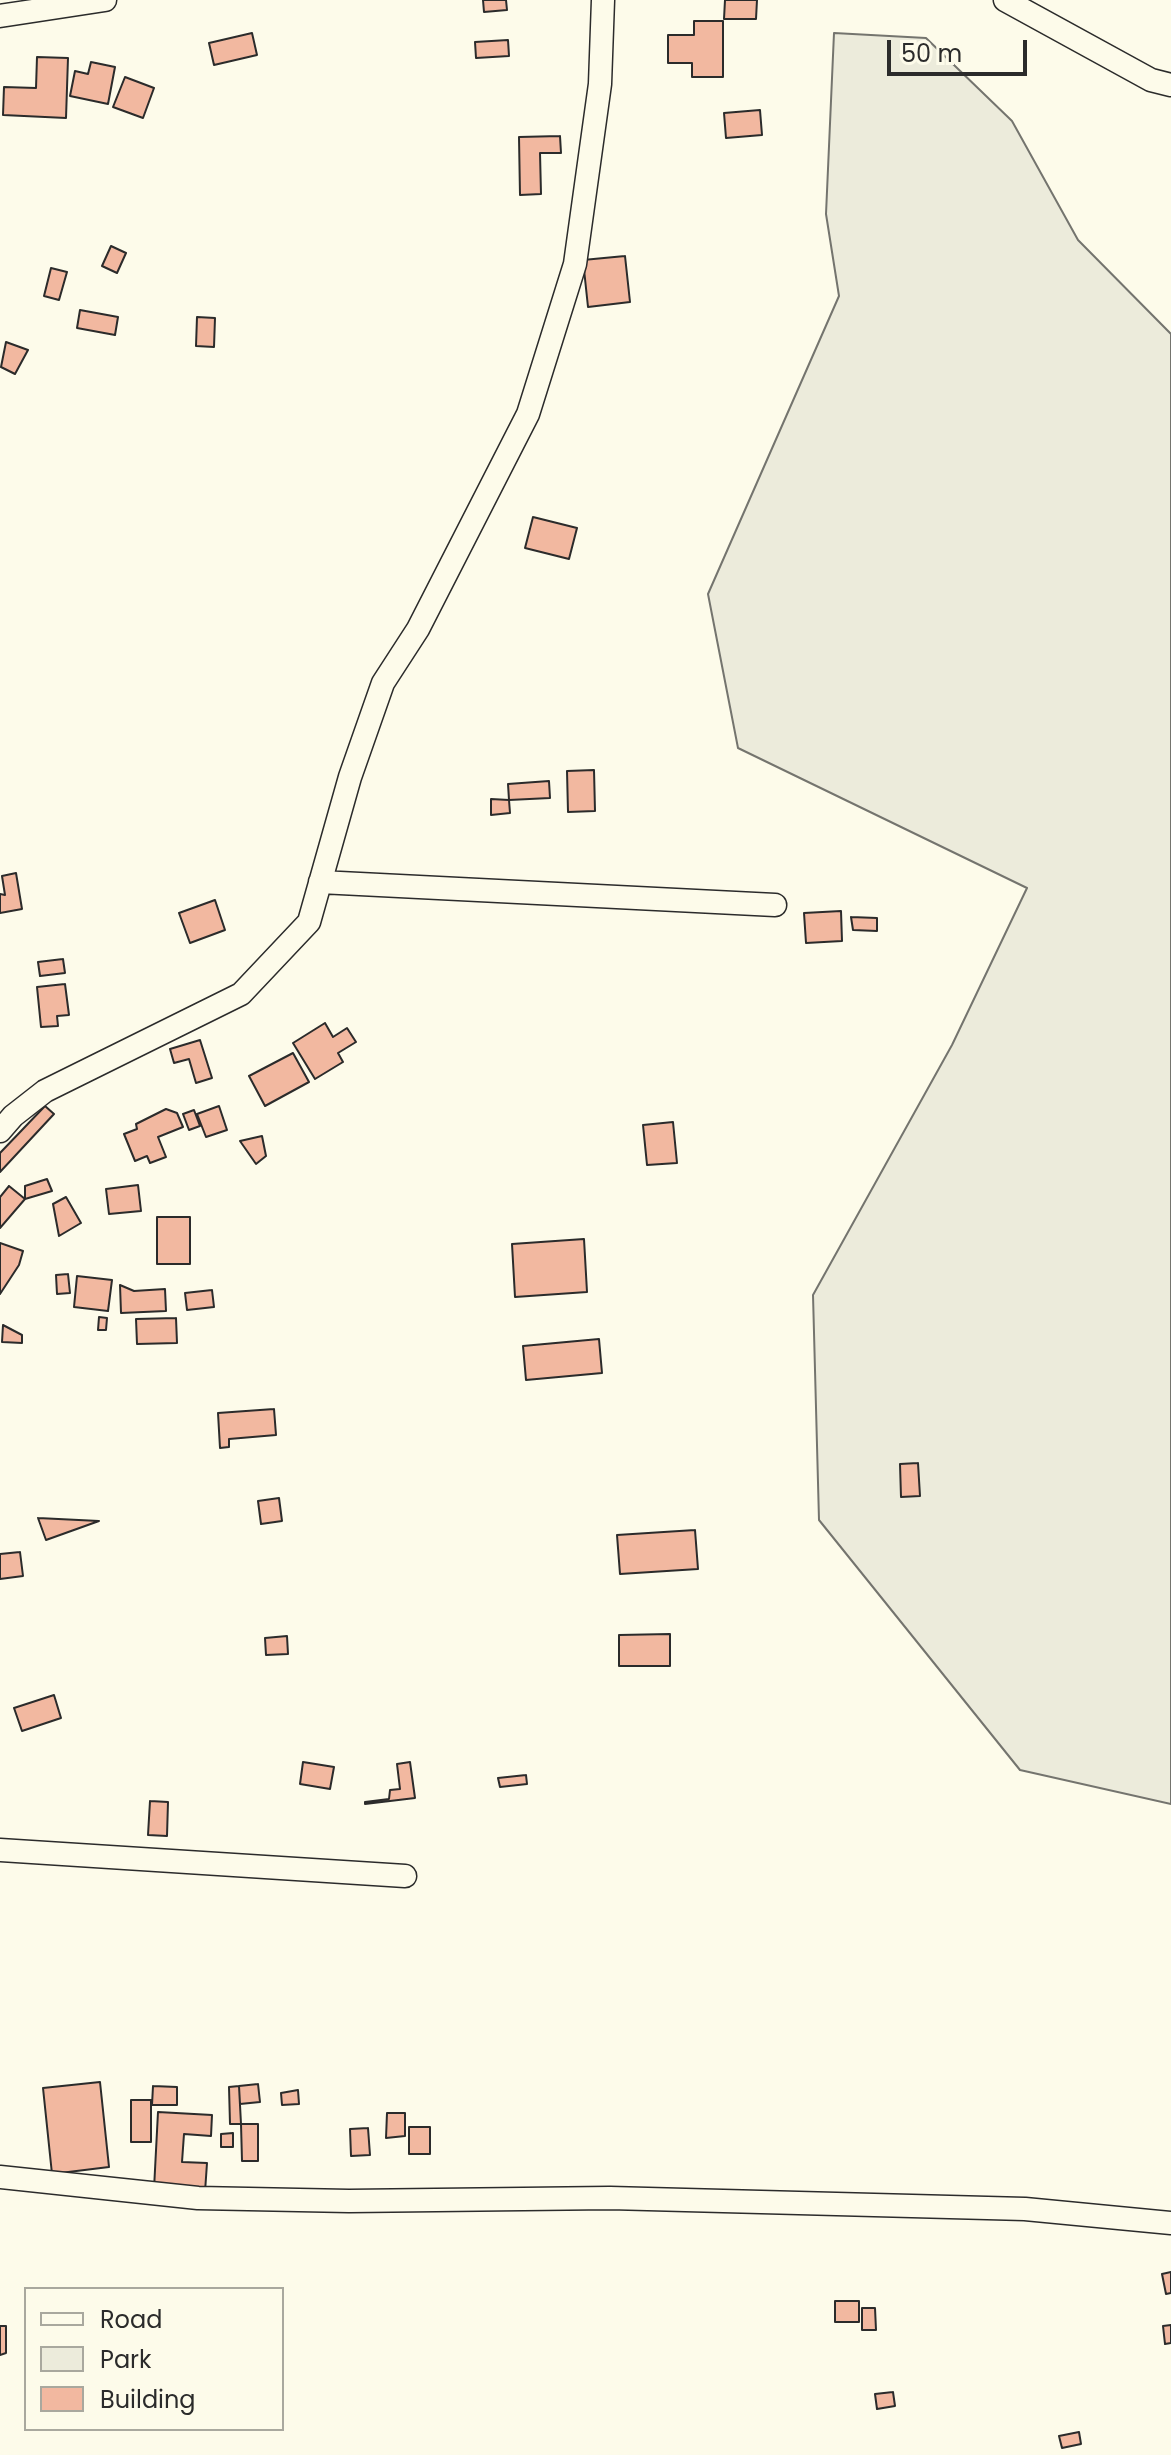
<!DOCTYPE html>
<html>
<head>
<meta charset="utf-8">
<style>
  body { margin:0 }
  #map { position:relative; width:1171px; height:2455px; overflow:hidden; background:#fdfbea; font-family:Poppins,sans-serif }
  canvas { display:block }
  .legend { position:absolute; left:24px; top:2287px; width:260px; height:144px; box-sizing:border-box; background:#fdfbea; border:2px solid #a9a89e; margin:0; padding:10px 14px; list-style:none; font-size:24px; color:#2b2b2b }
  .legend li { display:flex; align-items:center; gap:16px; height:40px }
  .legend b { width:40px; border:2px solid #a9a89e }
  .scale { position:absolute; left:887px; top:40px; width:140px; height:36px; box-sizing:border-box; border:4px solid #2b2b2b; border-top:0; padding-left:10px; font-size:24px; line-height:28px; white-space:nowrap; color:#2b2b2b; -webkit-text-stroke:6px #fdfbea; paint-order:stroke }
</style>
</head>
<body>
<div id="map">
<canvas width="1171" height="2455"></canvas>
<ul class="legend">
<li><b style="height:10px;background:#fdfbea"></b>Road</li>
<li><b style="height:22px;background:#ecebdb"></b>Park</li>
<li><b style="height:22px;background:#f2b8a0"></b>Building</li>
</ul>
<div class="scale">50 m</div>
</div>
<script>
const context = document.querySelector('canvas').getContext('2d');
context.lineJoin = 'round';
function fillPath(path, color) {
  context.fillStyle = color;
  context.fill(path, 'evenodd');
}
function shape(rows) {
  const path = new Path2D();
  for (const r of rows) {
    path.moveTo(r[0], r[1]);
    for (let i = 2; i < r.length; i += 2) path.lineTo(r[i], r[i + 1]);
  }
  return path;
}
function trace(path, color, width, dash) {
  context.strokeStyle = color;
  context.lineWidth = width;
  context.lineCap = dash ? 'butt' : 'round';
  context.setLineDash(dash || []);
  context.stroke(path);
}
const green = shape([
  [834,33,926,38,1012,121,1078,240,1171,334,1171,1804,1020,1770,819,1520,813,1295,952,1045,1027,888,738,748,708,594,839,296,826,214,834,33]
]);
fillPath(green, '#ecebdb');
trace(green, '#74746e', 2);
const building = shape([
  [483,0,506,0,507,10,484,12,483,0],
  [725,0,757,0,756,19,724,19,725,0],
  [694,21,723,21,723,77,692,77,692,63,668,63,668,35,694,35,694,21],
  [252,33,257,55,214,65,209,43,252,33],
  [508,40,509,56,476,58,475,42,508,40],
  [37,57,68,58,66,118,3,115,4,87,36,88,37,57],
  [91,62,115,67,108,104,70,96,75,71,88,74,91,62],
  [125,77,154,88,143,118,113,107,125,77],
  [760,110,762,135,726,138,724,113,760,110],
  [560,136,561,153,540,153,541,194,520,195,519,137,560,136],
  [111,246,126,253,117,273,102,266,111,246],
  [625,256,630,302,588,307,583,260,625,256],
  [51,268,67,272,59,300,44,296,51,268],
  [80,310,118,317,115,335,77,328,80,310],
  [197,317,215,318,214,347,196,346,197,317],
  [6,342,28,350,15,374,1,367,6,342],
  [533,517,577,528,569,559,525,548,533,517],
  [594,770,595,811,568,812,567,771,594,770],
  [549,781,550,798,509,800,508,784,549,781],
  [491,799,509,800,510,813,491,815,491,799],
  [16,873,22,909,0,913,0,894,5,895,2,876,16,873],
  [215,900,225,930,190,943,179,913,215,900],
  [841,911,842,941,806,943,804,913,841,911],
  [851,917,877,918,877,931,853,930,851,917],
  [63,959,65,973,40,976,38,962,63,959],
  [65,984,69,1015,57,1016,58,1026,41,1027,37,987,65,984],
  [325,1023,333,1037,347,1028,356,1042,338,1053,343,1062,315,1079,293,1043,325,1023],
  [200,1040,212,1078,196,1083,189,1059,174,1063,170,1049,200,1040],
  [293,1053,309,1082,265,1106,249,1076,293,1053],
  [45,1106,54,1114,0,1172,0,1153,45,1106],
  [219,1106,227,1130,206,1137,197,1114,219,1106],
  [166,1109,177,1113,183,1127,158,1137,166,1157,150,1163,147,1156,135,1161,124,1134,137,1129,136,1124,166,1109],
  [194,1110,200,1126,189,1130,183,1114,194,1110],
  [673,1122,677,1163,647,1165,643,1125,673,1122],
  [262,1136,266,1156,256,1164,240,1141,262,1136],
  [47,1179,52,1191,25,1199,25,1186,47,1179],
  [138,1185,141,1211,109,1214,106,1189,138,1185],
  [9,1186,25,1199,0,1228,0,1197,9,1186],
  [66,1197,81,1223,59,1236,53,1204,66,1197],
  [157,1217,190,1217,190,1264,157,1264,157,1217],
  [584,1239,587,1292,515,1297,512,1244,584,1239],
  [0,1243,23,1251,19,1265,0,1294,0,1243],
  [68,1274,70,1293,57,1294,56,1275,68,1274],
  [77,1276,112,1280,108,1311,74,1307,77,1276],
  [120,1285,134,1291,165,1289,166,1311,121,1313,120,1285],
  [212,1290,214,1307,187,1310,185,1293,212,1290],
  [99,1317,107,1318,106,1330,98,1330,99,1317],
  [176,1318,177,1343,137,1344,136,1319,176,1318],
  [3,1325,22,1335,22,1343,2,1342,3,1325],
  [599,1339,602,1373,526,1380,523,1346,599,1339],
  [274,1409,276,1435,229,1439,229,1447,220,1448,218,1413,274,1409],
  [918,1463,920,1496,901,1497,900,1464,918,1463],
  [279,1498,282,1521,261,1524,258,1501,279,1498],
  [38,1518,99,1521,46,1540,38,1518],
  [695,1530,698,1569,620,1574,617,1535,695,1530],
  [20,1552,23,1576,0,1579,0,1554,20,1552],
  [670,1634,670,1666,619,1666,619,1635,670,1634],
  [287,1636,288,1654,266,1655,265,1638,287,1636],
  [54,1695,61,1718,22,1731,14,1708,54,1695],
  [303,1762,334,1767,330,1789,300,1784,303,1762],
  [410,1762,415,1798,365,1804,365,1802,389,1799,390,1790,400,1789,397,1764,410,1762],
  [526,1775,527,1784,500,1787,498,1778,526,1775],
  [150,1801,168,1802,167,1836,148,1835,150,1801],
  [100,2082,109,2167,52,2174,43,2088,100,2082],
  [258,2084,260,2102,240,2104,239,2086,258,2084],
  [153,2086,177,2087,177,2105,152,2105,153,2086],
  [239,2086,241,2124,230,2124,229,2087,239,2086],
  [298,2090,299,2104,282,2105,281,2093,298,2090],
  [131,2100,151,2100,151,2142,131,2142,131,2100],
  [158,2112,212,2115,211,2136,184,2134,182,2162,207,2163,205,2192,154,2189,158,2112],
  [387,2113,405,2113,405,2136,386,2138,387,2113],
  [241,2124,258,2124,258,2161,242,2161,241,2124],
  [409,2127,430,2127,430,2154,409,2154,409,2127],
  [368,2128,370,2155,351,2156,350,2129,368,2128],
  [233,2133,233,2147,221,2147,221,2134,233,2133],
  [1171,2272,1171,2293,1166,2294,1162,2274,1171,2272],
  [835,2301,859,2301,859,2322,835,2322,835,2301],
  [862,2308,875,2308,876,2330,862,2330,862,2308],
  [1171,2325,1171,2343,1165,2344,1163,2326,1171,2325],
  [0,2326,6,2326,6,2353,0,2355,0,2326],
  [893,2392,895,2406,877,2409,875,2394,893,2392],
  [1079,2432,1081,2444,1062,2448,1059,2436,1079,2432]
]);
fillPath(building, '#f2b8a0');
trace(building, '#2b2b2b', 2);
const minor = shape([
  [1005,0,1151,80,1171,85],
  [0,16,105,0],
  [320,882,775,905],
  [0,1131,13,1116,45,1091,241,994,309,922,350,777,383,683,418,629,528,414,575,264,600,84,603,0],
  [0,1850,405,1876],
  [0,2177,198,2198,349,2201,610,2198,1025,2209,1171,2223]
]);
trace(minor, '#2b2b2b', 25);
trace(minor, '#fdfbea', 22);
</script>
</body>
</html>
